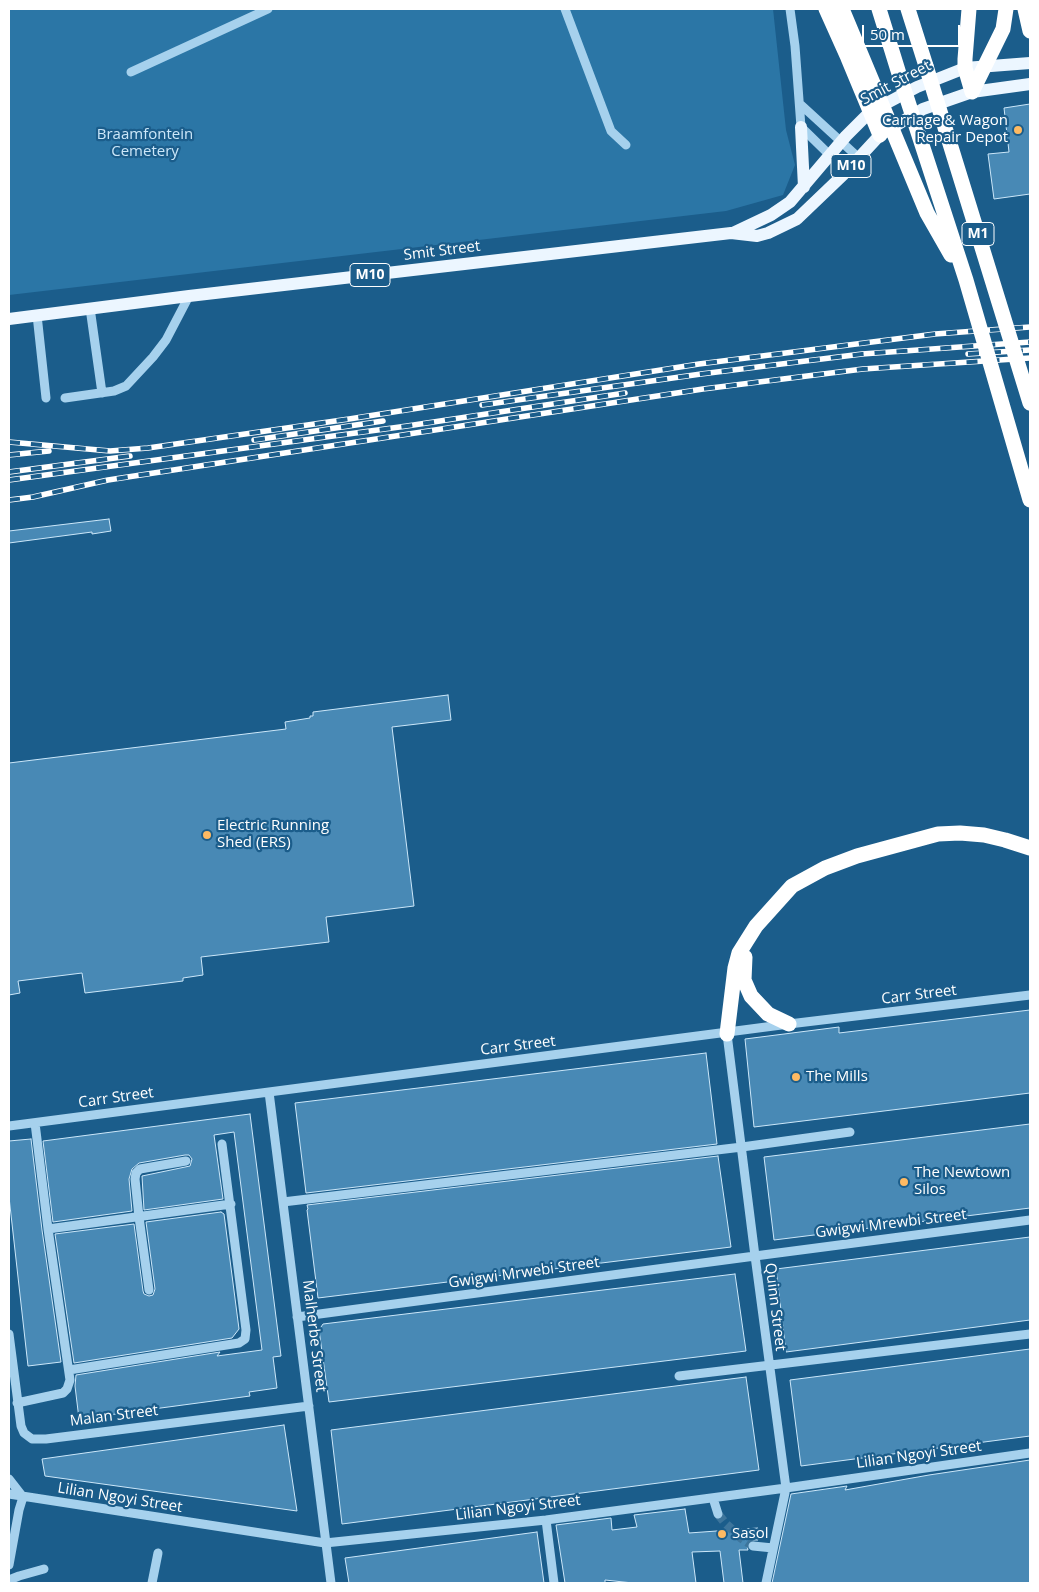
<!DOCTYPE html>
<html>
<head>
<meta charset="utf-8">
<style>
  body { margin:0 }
  #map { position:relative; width:1039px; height:1592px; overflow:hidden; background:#1b5d8b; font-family:"Open Sans",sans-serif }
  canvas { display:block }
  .frame { position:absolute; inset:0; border:10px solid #fff; pointer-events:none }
  .scale { position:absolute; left:862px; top:25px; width:98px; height:22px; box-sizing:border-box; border:2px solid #fff; border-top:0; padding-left:6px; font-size:15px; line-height:18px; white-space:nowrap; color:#fff; -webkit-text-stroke:4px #1b5d8b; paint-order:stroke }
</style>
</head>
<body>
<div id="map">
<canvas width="1039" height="1592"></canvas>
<div class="frame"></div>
<div class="scale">50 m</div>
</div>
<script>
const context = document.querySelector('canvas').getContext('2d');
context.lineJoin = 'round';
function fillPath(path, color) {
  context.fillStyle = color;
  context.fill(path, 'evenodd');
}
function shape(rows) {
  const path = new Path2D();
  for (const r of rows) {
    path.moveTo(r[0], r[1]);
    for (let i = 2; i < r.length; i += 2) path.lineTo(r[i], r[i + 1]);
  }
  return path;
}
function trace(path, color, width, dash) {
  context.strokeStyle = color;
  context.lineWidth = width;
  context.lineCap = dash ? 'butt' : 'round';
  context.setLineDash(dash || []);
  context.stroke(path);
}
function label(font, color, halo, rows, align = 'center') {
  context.font = font + ' "Open Sans",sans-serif';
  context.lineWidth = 4.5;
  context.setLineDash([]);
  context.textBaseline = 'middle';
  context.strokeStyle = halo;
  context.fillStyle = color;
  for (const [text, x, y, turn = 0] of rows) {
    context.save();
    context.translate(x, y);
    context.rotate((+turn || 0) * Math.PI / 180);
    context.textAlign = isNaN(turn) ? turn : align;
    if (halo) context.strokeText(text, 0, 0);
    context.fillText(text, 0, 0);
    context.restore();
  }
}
fillPath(shape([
  [9,9,773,9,786,130,795,165,783,195,726,211,9,295]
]), '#2b76a6');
const building = shape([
  [1030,104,1030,194,994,199,988,154,1009,152,1004,108,1030,104],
  [109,519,111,531,92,534,92,532,9,543,9,531,109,519],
  [448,695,451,720,392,727,414,906,326,917,329,942,201,957,203,975,183,978,183,981,85,993,82,973,18,981,20,993,9,995,9,763,286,729,285,722,310,718,310,716,313,716,313,712,448,695],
  [1030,1010,1030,1093,754,1127,745,1039,839,1027,839,1033,1030,1010],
  [706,1053,717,1144,306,1193,295,1103,706,1053],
  [250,1114,281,1356,273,1357,277,1388,249,1392,250,1396,79,1419,75,1386,76,1375,220,1352,217,1356,262,1350,234,1132,214,1135,223,1199,144,1210,142,1176,190,1166,192,1159,189,1155,185,1155,139,1163,132,1169,129,1179,132,1211,53,1222,43,1141,250,1114],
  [1030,1124,1030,1208,774,1240,764,1157,1030,1124],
  [31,1139,42,1230,61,1362,28,1366,9,1197,9,1141,31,1139],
  [718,1156,731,1247,318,1298,307,1210,308,1209,307,1205,718,1156],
  [221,1212,224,1214,239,1329,232,1338,74,1363,55,1234,134,1224,143,1291,144,1294,149,1296,153,1295,155,1289,146,1222,221,1212],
  [1030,1237,1030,1320,786,1352,776,1269,1030,1237],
  [735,1274,746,1351,329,1402,319,1330,323,1324,735,1274],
  [1030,1349,1030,1436,801,1466,790,1380,1030,1349],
  [746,1377,759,1470,342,1524,331,1430,746,1377],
  [284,1425,297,1511,45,1476,42,1459,284,1425],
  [1030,1460,1030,1583,772,1583,791,1494,847,1486,845,1490,929,1475,1030,1460],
  [685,1509,689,1533,758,1528,758,1540,751,1540,748,1542,747,1546,748,1550,739,1550,743,1583,724,1583,720,1551,692,1552,696,1583,633,1583,605,1580,605,1583,565,1583,556,1525,611,1518,612,1530,637,1527,634,1515,685,1509],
  [537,1532,544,1583,349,1583,345,1558,537,1532]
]);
fillPath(building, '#4889b5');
trace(building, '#cce7f9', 1);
trace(shape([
  [718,1514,725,1523,741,1538,753,1546]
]), '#3d759c', 9, [9, 4.5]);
trace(shape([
  [565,9,611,131,626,145],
  [790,9,795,46,801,127,846,171],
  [131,72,268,9],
  [800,104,859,158],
  [90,308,102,393],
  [37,315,46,398],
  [65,398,114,391,126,386,153,357,166,340,189,296],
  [727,1034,755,1256,786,1488,766,1583],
  [269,1092,331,1583],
  [9,1126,789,1024,1030,995],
  [283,1202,742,1147,850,1132],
  [48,1229,231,1204],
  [149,1290,139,1217,135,1179,136,1173,140,1169,186,1161],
  [297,1317,755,1256,1030,1220],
  [9,1334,21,1426,24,1433,32,1439,46,1439,309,1406],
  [69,1370,239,1343,245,1339,246,1330,222,1144],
  [679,1376,1030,1334],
  [17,1403,63,1393,67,1389,70,1380,48,1229,35,1123],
  [9,1479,23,1497,19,1510,9,1565],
  [9,1494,325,1543,546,1520,786,1488,1030,1453],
  [713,1498,718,1514],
  [546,1520,554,1583],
  [753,1546,773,1548],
  [9,1580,19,1576,44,1569],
  [152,1583,158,1553]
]), '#a6d1ed', 9);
trace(shape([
  [801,127,804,187],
  [733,233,771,215,790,202,846,136,870,112,917,87,965,68,1030,63],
  [9,319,189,296,731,233,757,236,768,233,797,219,843,175,880,135,923,109,972,92,1030,84]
]), '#ecf6ff', 12);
trace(shape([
  [826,9,848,58,880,135],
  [842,9,875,88],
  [879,9,900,77],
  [908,9,926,66],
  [969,9,965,59,965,68,972,92],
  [1025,9,1030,31],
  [972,92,1003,29,1006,9],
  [745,957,744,980,751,996,768,1014,789,1024],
  [727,1034,735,968,739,953,756,926,792,886,825,868,857,856,938,834,960,833,984,835,1005,840,1030,848]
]), '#fff', 15);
const rail = shape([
  [968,354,1030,350],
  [482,405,701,374,862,354,1030,342],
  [254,440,383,421],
  [9,442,110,451,148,448,349,419,699,364,935,334,1030,327],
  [9,455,49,451],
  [9,472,130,456],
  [9,480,407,426,625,393],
  [9,500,33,497,108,480,703,389,863,369,1030,358]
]);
trace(rail, '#fff', 5.5);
trace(rail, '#1b5d8b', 4, [11]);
trace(shape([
  [926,66,1030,403],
  [900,77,966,280,1030,500],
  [875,88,927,213,951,255]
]), '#fff', 15);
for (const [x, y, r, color] of [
  [1018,130,5,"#feba63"],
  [207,835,5,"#feba63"],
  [796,1077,5,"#feba63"],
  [904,1182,5,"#feba63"],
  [722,1534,5,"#feba63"]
]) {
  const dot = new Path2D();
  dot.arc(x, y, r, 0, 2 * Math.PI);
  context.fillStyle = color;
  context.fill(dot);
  trace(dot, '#1b5d8b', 2);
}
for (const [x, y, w] of [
  [851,166,40],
  [978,234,32],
  [370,275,40]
]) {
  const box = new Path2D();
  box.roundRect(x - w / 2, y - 11.5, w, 23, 4);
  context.fillStyle = '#1b5d8b';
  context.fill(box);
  trace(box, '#fff', 1);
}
label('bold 14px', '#fff', null, [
  ["M10",851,166],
  ["M1",978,234],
  ["M10",370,275]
]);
label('15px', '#fff', '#1b5d8b', [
  ["Smit Street",896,83,-28],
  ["Smit Street",442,251,-7],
  ["Carr Street",919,995,-7],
  ["Carr Street",518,1046,-7],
  ["Carr Street",116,1098,-8],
  ["Gwigwi Mrewbi Street",891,1224,-7],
  ["Gwigwi Mrwebi Street",524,1273,-8],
  ["Quinn Street",775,1307,83],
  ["Malherbe Street",314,1336,83],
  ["Malan Street",114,1416,-7],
  ["Lilian Ngoyi Street",919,1455,-8],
  ["Lilian Ngoyi Street",120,1498,9],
  ["Lilian Ngoyi Street",518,1508,-7]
]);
label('15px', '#fff', '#1b5d8b', [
  ["Carriage & Wagon",1008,121,"right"],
  ["Repair Depot",1008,138,"right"],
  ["Electric Running",217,826],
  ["Shed (ERS)",217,843],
  ["The Mills",806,1077],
  ["The Newtown",914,1173],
  ["Silos",914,1190],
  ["Sasol",732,1534]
], 'left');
label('15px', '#cce7f9', '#1b5d8b', [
  ["Braamfontein",145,135],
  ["Cemetery",145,152]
]);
</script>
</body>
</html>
